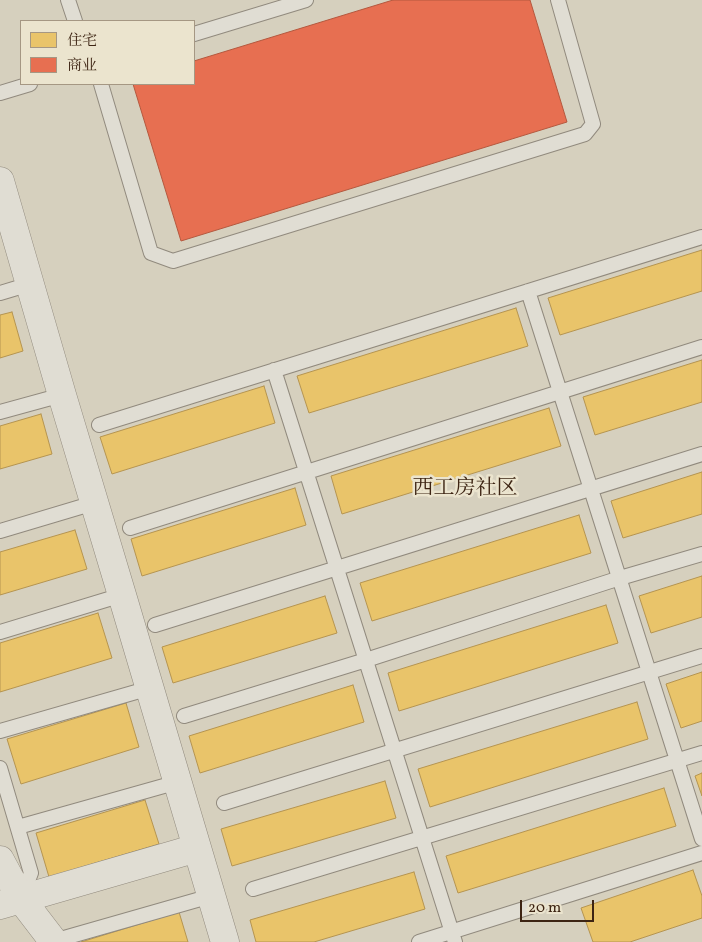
<!DOCTYPE html>
<html>
<head>
<meta charset="utf-8">
<style>
  body { margin:0 }
  #map { position:relative; width:702px; height:942px; overflow:hidden; background:#d6d0be; font-family:Vollkorn,"Noto Serif SC",serif }
  canvas { display:block }
  .legend { position:absolute; left:20px; top:20px; width:175px; height:65px; box-sizing:border-box; background:#ebe4ce; border:1px solid #a59783; margin:0; padding:6px 9px; list-style:none; font-size:15px; color:#3d2413 }
  .legend li { display:flex; align-items:center; gap:10px; height:25px }
  .legend b { width:25px; border:1px solid #a59783 }
  .scale { position:absolute; left:520px; top:900px; width:74px; height:22px; box-sizing:border-box; border:2px solid #3d2413; border-top:0; padding-left:6px; font-size:15px; line-height:18px; white-space:nowrap; color:#3d2413; -webkit-text-stroke:4px #ebe4ce; paint-order:stroke }
</style>
</head>
<body>
<div id="map">
<canvas width="702" height="942"></canvas>
<ul class="legend">
<li><b style="height:14px;background:#e9c46a"></b>住宅</li>
<li><b style="height:14px;background:#e76f51"></b>商业</li>
</ul>
<div class="scale">20 m</div>
</div>
<script>
const context = document.querySelector('canvas').getContext('2d');
context.lineJoin = 'round';
function fillPath(path, color) {
  context.fillStyle = color;
  context.fill(path, 'evenodd');
}
function shape(rows) {
  const path = new Path2D();
  for (const r of rows) {
    path.moveTo(r[0], r[1]);
    for (let i = 2; i < r.length; i += 2) path.lineTo(r[i], r[i + 1]);
  }
  return path;
}
function trace(path, color, width, dash) {
  context.strokeStyle = color;
  context.lineWidth = width;
  context.lineCap = dash ? 'butt' : 'round';
  context.setLineDash(dash || []);
  context.stroke(path);
}
function label(font, color, halo, rows, align = 'center') {
  context.font = font + ' Vollkorn,"Noto Serif SC",serif';
  context.lineWidth = 5;
  context.setLineDash([]);
  context.textBaseline = 'middle';
  context.strokeStyle = halo;
  context.fillStyle = color;
  for (const [text, x, y, turn = 0] of rows) {
    context.save();
    context.translate(x, y);
    context.rotate((+turn || 0) * Math.PI / 180);
    context.textAlign = isNaN(turn) ? turn : align;
    if (halo) context.strokeText(text, 0, 0);
    context.fillText(text, 0, 0);
    context.restore();
  }
}
const homes = shape([
  [702,250,702,291,560,335,548,298,702,250],
  [516,308,528,346,309,413,297,376,516,308],
  [12,312,23,351,0,358,0,315,12,312],
  [702,360,702,402,595,435,583,397,702,360],
  [264,386,275,423,112,474,100,437,264,386],
  [549,408,561,446,342,514,331,476,549,408],
  [41,414,52,454,0,469,0,426,41,414],
  [702,472,702,514,623,538,611,501,702,472],
  [295,488,306,525,142,576,131,539,295,488],
  [579,515,591,553,372,621,360,583,579,515],
  [75,530,87,569,0,595,0,552,75,530],
  [702,576,702,617,651,633,639,596,702,576],
  [325,596,337,633,173,683,162,647,325,596],
  [606,605,618,643,399,711,388,673,606,605],
  [98,613,112,658,0,692,0,643,98,613],
  [702,672,702,721,681,728,666,684,702,672],
  [353,685,364,722,200,773,189,736,353,685],
  [637,702,648,739,430,807,418,769,637,702],
  [126,703,139,747,21,784,7,739,126,703],
  [702,773,702,796,695,776,702,773],
  [385,781,396,818,232,866,221,829,385,781],
  [664,788,676,826,458,893,446,856,664,788],
  [145,800,159,844,49,877,36,833,145,800],
  [693,870,702,896,702,918,630,942,593,942,581,908,693,870],
  [414,872,425,909,314,942,256,942,250,920,414,872],
  [179,912,188,942,81,942,179,912]
]);
fillPath(homes, '#e9c46a');
trace(homes, '#b59450', 1);
const shops = shape([
  [393,0,530,0,567,122,181,241,133,84,194,84,194,61,393,0]
]);
fillPath(shops, '#e76f51');
trace(shops, '#b4583e', 1);
const service = shape([
  [68,0,75,21],
  [194,34,306,0],
  [101,84,151,253,173,261,585,134,593,124,558,0],
  [0,93,30,84],
  [528,291,702,839],
  [0,293,30,284],
  [274,370,455,942],
  [0,412,62,395],
  [99,425,702,237],
  [130,528,702,347],
  [0,531,94,503],
  [155,625,702,454],
  [0,632,122,595],
  [184,716,366,660,620,578,702,554],
  [0,731,150,688],
  [0,768,31,873,21,899],
  [224,803,702,656],
  [18,827,178,782],
  [253,889,702,753],
  [50,942,211,896],
  [419,942,702,853]
]);
const minor = shape([
  [0,181,62,395,122,595,225,942],
  [0,860,21,899,54,942],
  [0,905,197,848]
]);
trace(service, '#918a7e', 16);
trace(minor, '#918a7e', 29);
trace(service, '#e0ddd3', 14);
trace(minor, '#e0ddd3', 28);
label('21px', '#3d2413', '#ebe4ce', [
  ["西工房社区",465,490]
]);
</script>
</body>
</html>
